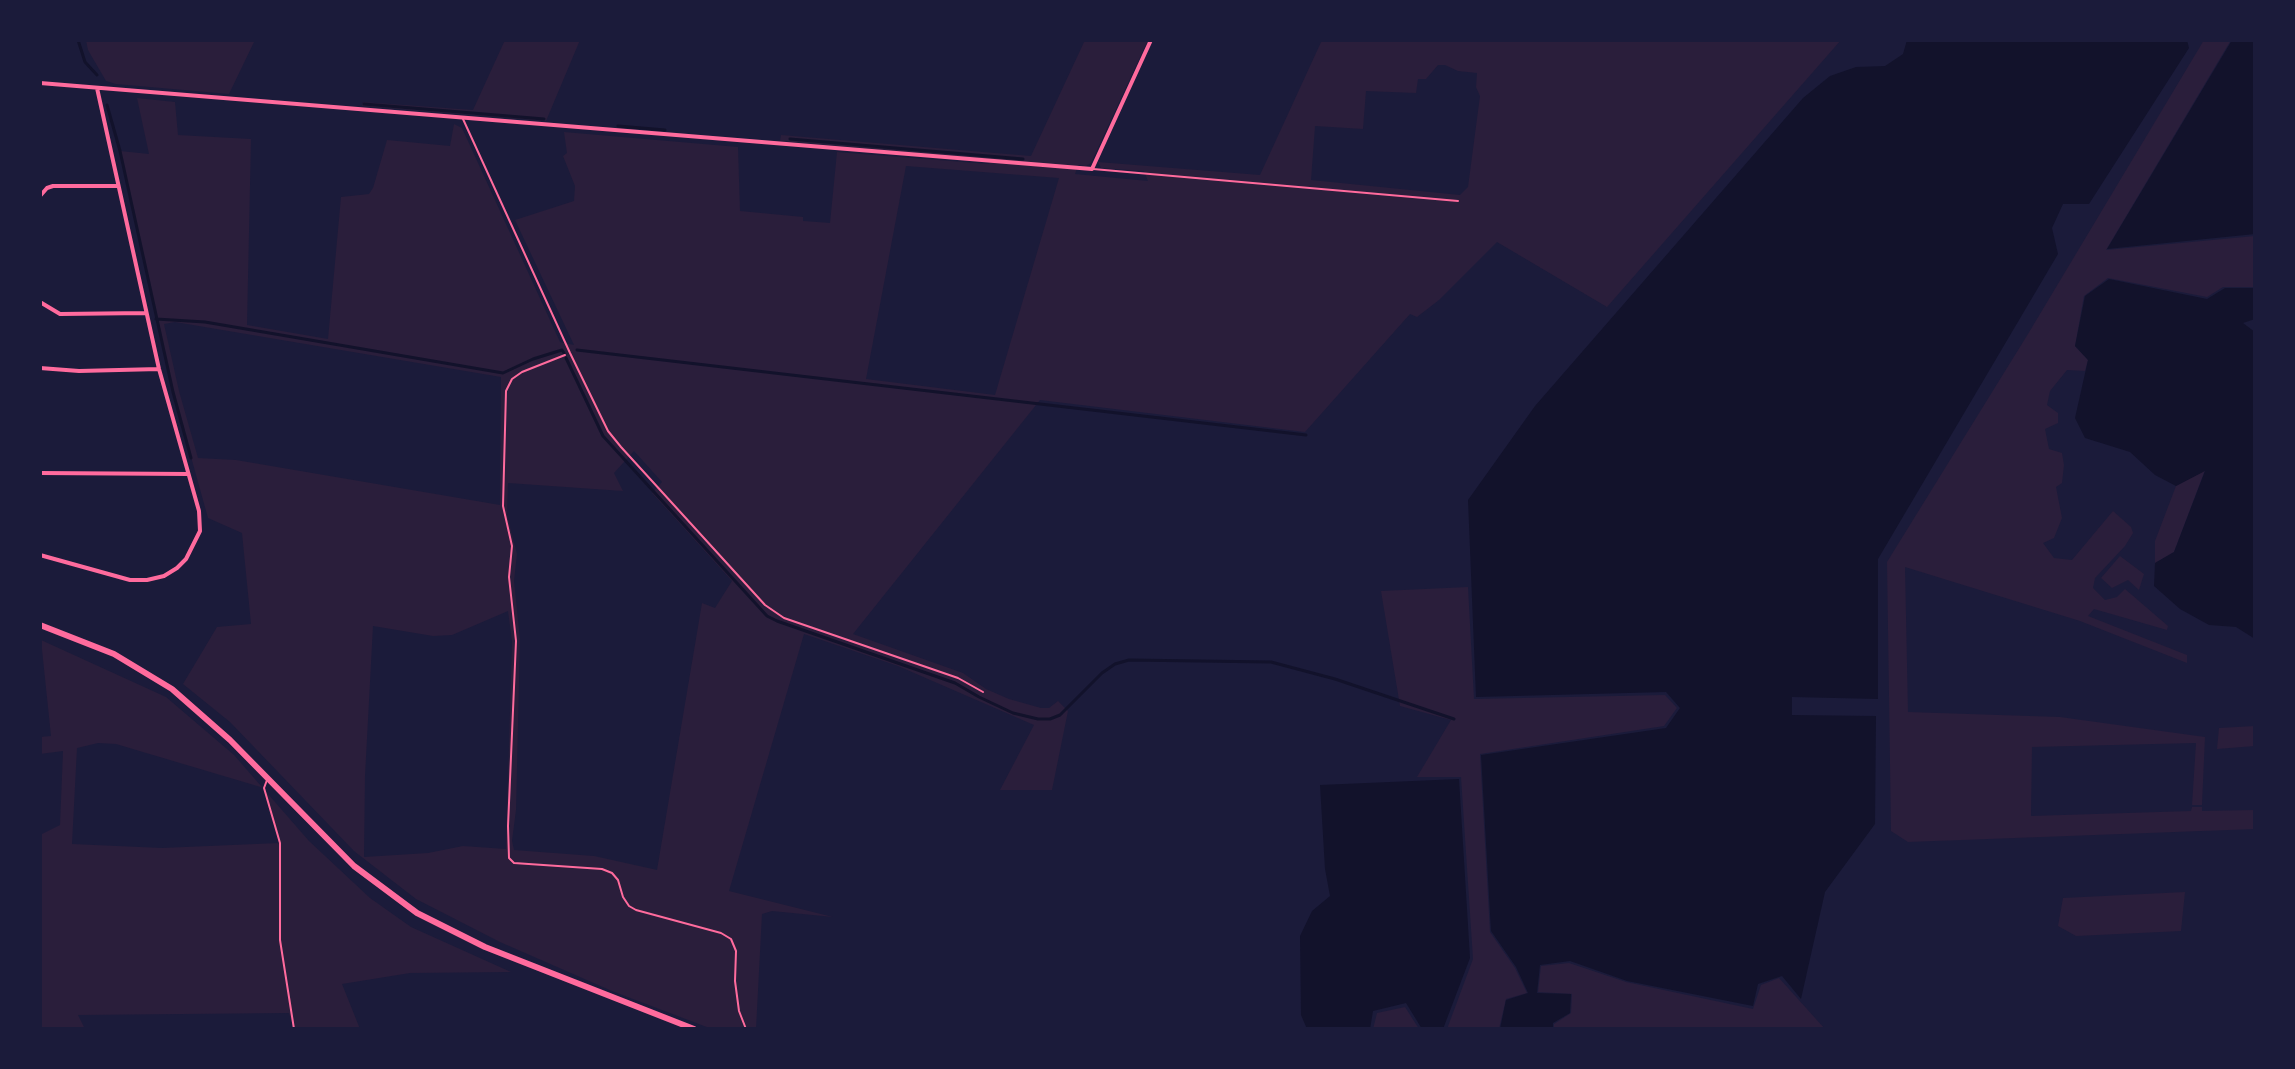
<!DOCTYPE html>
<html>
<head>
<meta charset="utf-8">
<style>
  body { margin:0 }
  #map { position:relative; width:2295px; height:1069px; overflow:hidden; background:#1b1b3a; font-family:Rubik,sans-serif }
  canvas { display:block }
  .frame { position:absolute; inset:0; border:42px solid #1b1b3a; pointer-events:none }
</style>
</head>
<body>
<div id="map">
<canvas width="2295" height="1069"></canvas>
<div class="frame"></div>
</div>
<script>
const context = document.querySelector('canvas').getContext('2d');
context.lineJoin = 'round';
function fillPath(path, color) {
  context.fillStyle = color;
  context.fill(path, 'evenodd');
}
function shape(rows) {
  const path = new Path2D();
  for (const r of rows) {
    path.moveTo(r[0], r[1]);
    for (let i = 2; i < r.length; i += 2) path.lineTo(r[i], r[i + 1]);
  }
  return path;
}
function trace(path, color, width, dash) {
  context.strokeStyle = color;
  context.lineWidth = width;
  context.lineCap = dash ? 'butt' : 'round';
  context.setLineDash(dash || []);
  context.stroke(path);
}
fillPath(shape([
  [86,40,255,40,229,94,116,84,106,81,88,50],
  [505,40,580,40,546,121,362,106,363,102,473,110],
  [1085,40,1148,40,1091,163,1086,166,1078,165,1075,174,1148,181,1144,171,1101,168,1098,162,1260,175,1322,40,1841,40,1607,307,1497,242,1439,300,1417,317,1410,314,1305,432,1040,400,853,634,963,673,986,689,1009,699,1041,708,1049,708,1058,701,1068,711,1052,790,1000,790,1034,725,898,666,804,634,729,891,833,917,772,911,762,914,756,1029,712,1029,612,991,500,942,416,899,354,851,230,722,183,684,217,627,251,624,242,533,208,518,173,392,156,319,120,151,149,154,137,98,175,102,178,135,251,139,247,325,328,339,341,197,369,194,373,188,387,140,450,146,454,124,462,128,560,342,574,345,515,220,574,201,575,186,563,156,567,153,564,132,738,147,740,211,803,217,803,221,830,223,837,152,989,164,992,159,780,141,781,135,1031,156],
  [1438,65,1445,65,1458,71,1477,73,1476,87,1480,96,1468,187,1460,195,1311,180,1315,126,1363,129,1366,91,1416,93,1418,79,1426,79],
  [906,166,1059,178,995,395,866,379],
  [175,322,501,377,500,505,236,460,198,458,179,391,164,324],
  [634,451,662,482,652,493,732,581,715,608,702,603,657,870,594,856,514,850,512,841,516,810,520,640,514,581,517,554,507,515,508,483,623,491,614,473],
  [508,611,512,641,506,849,463,846,428,853,364,857,365,776,373,626,433,636,452,635],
  [2204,40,2231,40,2106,250,2255,236,2255,287,2223,287,2207,297,2108,278,2084,296,2075,346,2088,360,2085,371,2067,370,2050,391,2047,405,2058,413,2058,423,2045,429,2049,449,2062,453,2064,465,2062,483,2056,487,2062,518,2054,538,2043,543,2054,558,2072,560,2113,511,2131,527,2133,533,2125,546,2095,578,2093,588,2105,600,2117,597,2125,589,2168,626,2167,630,2094,609,2088,616,2187,655,2187,663,2080,621,1905,567,1908,712,2060,717,2205,737,2202,805,2192,805,2196,743,2032,747,2031,816,2191,811,2192,807,2202,807,2202,811,2255,810,2255,829,1908,842,1891,831,1887,562,2028,334],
  [2205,470,2174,552,2155,563,2155,541,2176,486],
  [2120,556,2144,574,2139,590,2128,580,2112,588,2101,578],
  [1468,587,1474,699,1665,695,1677,708,1664,726,1480,754,1490,932,1515,968,1527,993,1506,999,1499,1029,1447,1029,1473,959,1461,777,1417,777,1451,720,1400,706,1381,591],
  [41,640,166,697,234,755,309,841,370,898,411,927,511,972,410,973,342,984,360,1029,294,1029,289,1013,78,1015,85,1029,40,1029,40,835,60,825,63,751,40,754,40,737,51,736],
  [98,743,116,744,264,788,279,843,162,848,72,844,77,748],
  [2255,726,2255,746,2217,749,2219,728],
  [2185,892,2181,931,2076,936,2058,926,2063,898],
  [1569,963,1626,982,1753,1009,1761,985,1779,978,1825,1029,1554,1029,1554,1024,1571,1013,1572,994,1538,992,1541,966],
  [1405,1007,1419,1029,1373,1029,1377,1013]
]), '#2a1e3b');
fillPath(shape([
  [1907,40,2187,40,2189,48,2089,204,2063,204,2052,228,2058,254,1878,559,1878,699,1792,697,1792,715,1876,716,1875,824,1825,892,1801,999,1782,976,1758,984,1753,1006,1627,981,1570,961,1540,965,1537,993,1571,994,1570,1013,1553,1023,1553,1029,1500,1029,1506,1000,1528,993,1516,967,1491,931,1481,755,1666,728,1680,708,1666,692,1476,697,1468,500,1535,406,1803,98,1830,76,1856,67,1885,66,1903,54],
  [2232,40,2255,40,2255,234,2107,249],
  [2109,279,2207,299,2225,288,2255,288,2255,319,2243,323,2255,332,2255,639,2236,627,2209,625,2180,609,2154,586,2155,563,2174,552,2205,471,2176,486,2155,475,2130,452,2085,438,2075,418,2088,360,2075,346,2085,296],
  [1459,779,1470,958,1443,1029,1422,1029,1406,1003,1373,1011,1370,1029,1307,1029,1301,1015,1300,936,1312,911,1330,896,1325,869,1320,785]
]), '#12122b');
trace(shape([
  [78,40,85,62,97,75],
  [364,104,544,119],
  [107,105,120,151,173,392,191,458],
  [618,126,665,130],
  [790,139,1023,159],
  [156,319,205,322,503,373,533,359,562,350,564,353],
  [577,350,1306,435],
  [566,358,603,436,767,616,777,621,955,683,979,697,1013,713,1038,719,1050,719,1060,715,1102,673,1115,664,1129,660,1271,662,1335,679,1454,719]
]), '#12122b', 3);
trace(shape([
  [565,355,522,372,512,379,506,391,503,506,512,546,509,577,516,641,508,826,509,858,514,863,602,869,612,873,618,880,623,897,629,906,636,910,721,933,731,939,736,951,735,981,739,1011,746,1029]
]), '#ff6b9d', 2);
trace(shape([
  [463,119,570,353,608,431,621,447,765,605,784,618,958,678,983,692],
  [1093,169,1458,201],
  [267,780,264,788,280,843,280,940,294,1029]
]), '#ff6b9d', 2);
trace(shape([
  [40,83,1092,169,1151,40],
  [40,196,47,188,53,186,117,186],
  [40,302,60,314,146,313],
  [40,368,79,371,159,369],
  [40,473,188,474],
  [40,555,130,580,147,580,164,576,177,568,186,559,200,531,199,511,159,369,97,88]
]), '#ff6b9d', 4);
trace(shape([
  [40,625,114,654,172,689,230,740,354,866,417,913,485,947,694,1029]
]), '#ff6b9d', 6);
</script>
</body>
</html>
